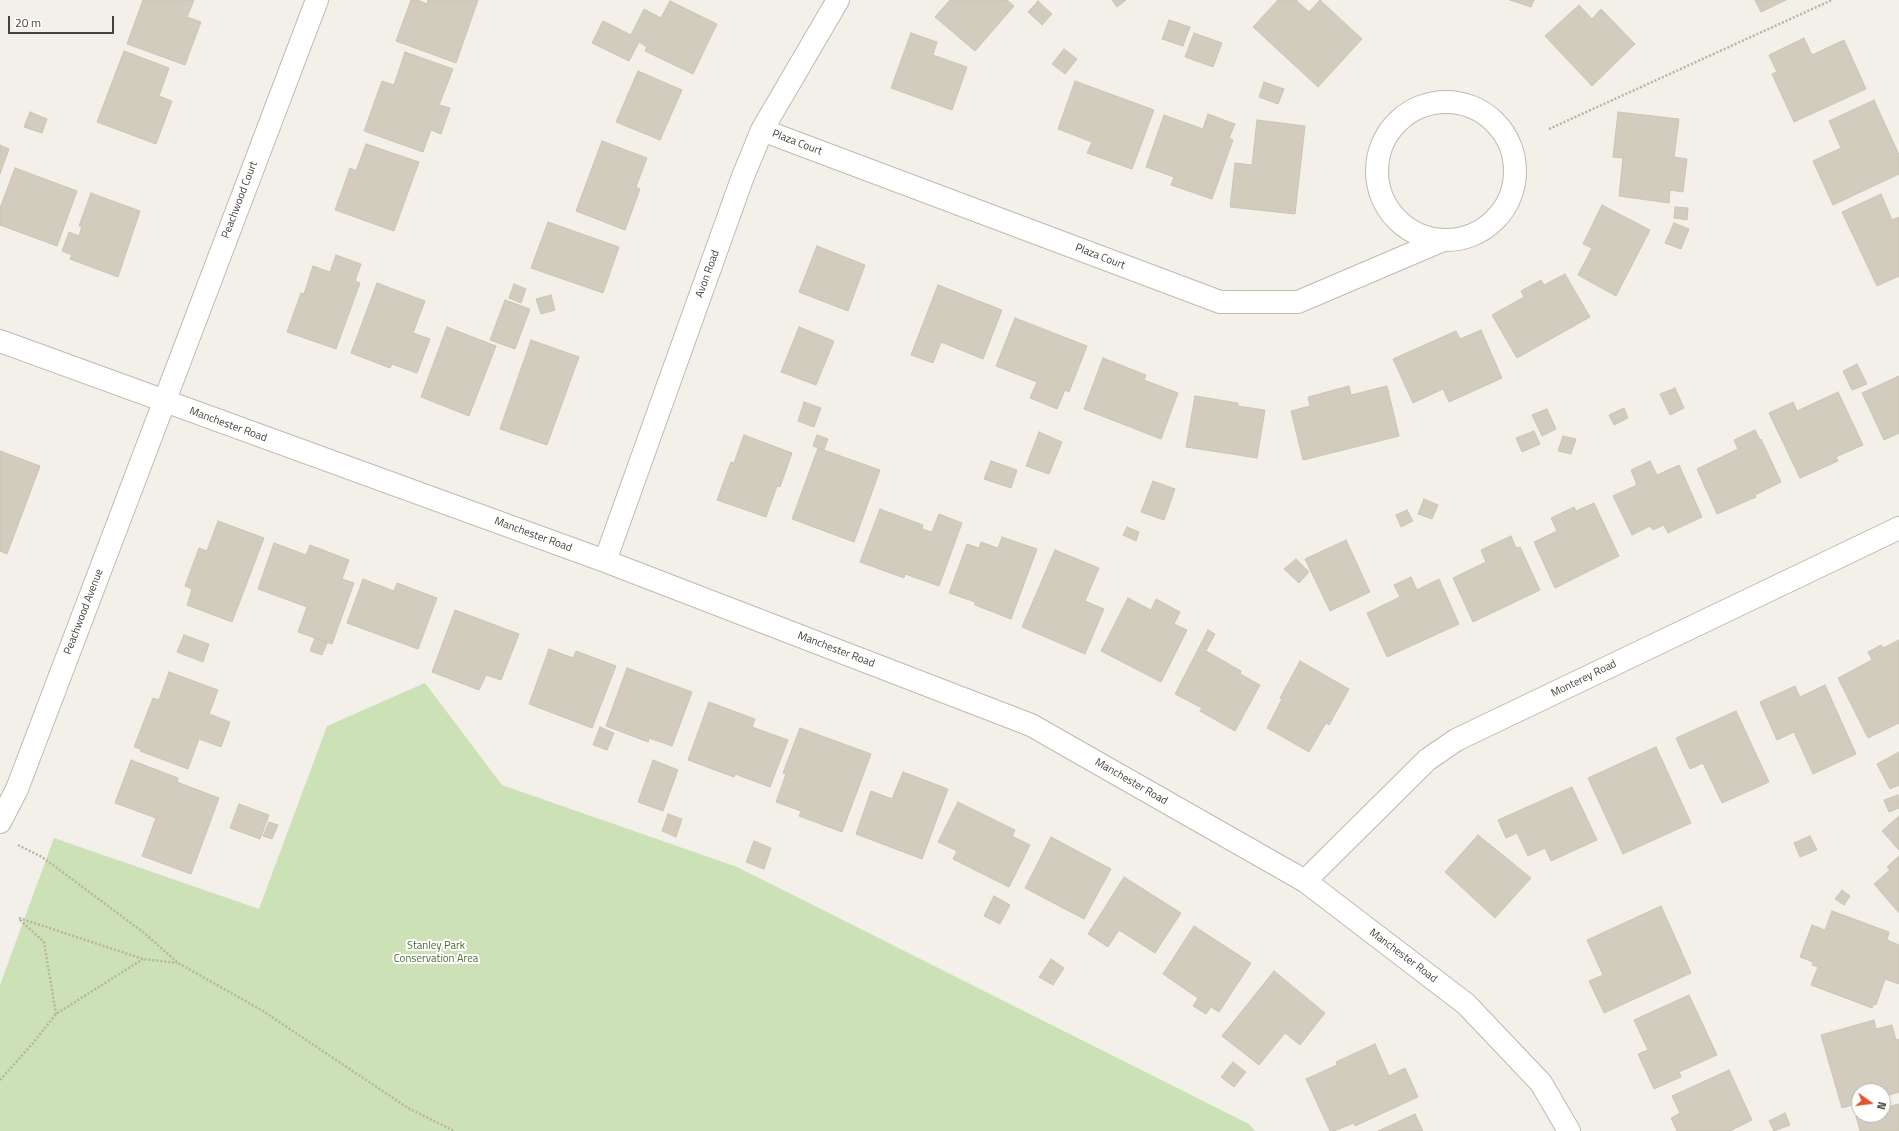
<!DOCTYPE html>
<html>
<head>
<meta charset="utf-8">
<style>
  body { margin:0 }
  #map { position:relative; width:1899px; height:1131px; overflow:hidden; background:#f2f0e8; font-family:"Titillium Web",sans-serif }
  canvas { display:block }
  .north { position:absolute; left:1851px; top:1083px; width:40px; height:40px; box-sizing:border-box; background:#fff; border:1px solid #b5b3af; border-radius:50%; rotate:104deg; font-size:11px; font-weight:700; line-height:16px; text-align:center; color:#454038 }
  .north::after { content:''; display:block; margin:auto; width:14px; height:18px; background:#e05532; clip-path:polygon(50% 0,100% 100%,50% 72%,0 100%) }
  .scale { position:absolute; left:8px; top:16px; width:106px; height:18px; box-sizing:border-box; border:2px solid #454038; border-top:0; padding-left:5px; font-size:12px; line-height:14px; white-space:nowrap; color:#454038; -webkit-text-stroke:3px #fff; paint-order:stroke }
</style>
</head>
<body>
<div id="map">
<canvas width="1899" height="1131"></canvas>
<div class="north">N</div>
<div class="scale">20 m</div>
</div>
<script>
const context = document.querySelector('canvas').getContext('2d');
context.lineJoin = 'round';
function fillPath(path, color) {
  context.fillStyle = color;
  context.fill(path, 'evenodd');
}
function shape(rows) {
  const path = new Path2D();
  for (const r of rows) {
    if (r.length === 3) {
      path.moveTo(r[0] + r[2], r[1]);
      path.arc(r[0], r[1], r[2], 0, 2 * Math.PI);
      continue;
    }
    path.moveTo(r[0], r[1]);
    for (let i = 2; i < r.length; i += 2) path.lineTo(r[i], r[i + 1]);
  }
  return path;
}
function trace(path, color, width, dash) {
  context.strokeStyle = color;
  context.lineWidth = width;
  context.lineCap = dash ? 'butt' : 'round';
  context.setLineDash(dash || []);
  context.stroke(path);
}
function label(font, color, halo, rows, align = 'center') {
  context.font = font + ' "Titillium Web",sans-serif';
  context.lineWidth = 4;
  context.setLineDash([]);
  context.textBaseline = 'middle';
  context.strokeStyle = halo;
  context.fillStyle = color;
  for (const [text, x, y, turn = 0] of rows) {
    context.save();
    context.translate(x, y);
    context.rotate((+turn || 0) * Math.PI / 180);
    context.textAlign = isNaN(turn) ? turn : align;
    if (halo) context.strokeText(text, 0, 0);
    context.fillText(text, 0, 0);
    context.restore();
  }
}
fillPath(shape([
  [425,683,502,785,737,867,1249,1124,1255,1131,0,1131,0,985,54,838,259,909,327,726]
]), '#cce1b6');
const building = shape([
  [143,0,194,0,187,17,201,22,185,65,127,44,143,0],
  [411,0,417,0,427,4,428,0,478,0,456,63,396,41,411,0],
  [950,0,1007,0,1014,6,975,51,935,17,950,0],
  [1112,0,1126,0,1117,7,1112,0],
  [1278,0,1296,0,1309,12,1320,0,1362,39,1318,87,1253,27,1278,0],
  [1510,0,1534,0,1531,7,1510,0],
  [1755,0,1786,0,1761,12,1755,0],
  [670,1,717,24,693,74,645,51,647,47,639,42,629,61,592,43,603,21,631,35,644,9,661,18,670,1],
  [1038,1,1052,14,1042,25,1028,12,1038,1],
  [1579,5,1592,19,1601,9,1635,44,1592,86,1545,36,1579,5],
  [1169,20,1190,27,1183,46,1162,39,1169,20],
  [911,33,937,42,933,55,967,67,952,110,891,88,911,33],
  [1194,33,1222,43,1213,67,1185,57,1194,33],
  [1804,38,1812,55,1844,40,1866,89,1794,122,1772,74,1777,72,1769,55,1804,38],
  [1064,49,1077,59,1065,74,1052,64,1064,49],
  [124,51,169,68,159,96,172,101,156,144,97,122,124,51],
  [405,52,453,69,439,105,450,108,441,134,431,130,423,152,364,131,382,81,394,85,405,52],
  [638,71,682,90,660,140,616,122,638,71],
  [1075,81,1154,110,1132,169,1087,153,1092,142,1058,129,1075,81],
  [1264,82,1284,89,1278,104,1259,97,1264,82],
  [1874,100,1899,155,1899,174,1833,205,1813,161,1841,148,1829,121,1874,100],
  [30,112,47,119,42,133,24,127,30,112],
  [1618,112,1679,119,1674,157,1687,159,1683,192,1670,190,1669,203,1619,196,1623,158,1613,157,1618,112],
  [1208,114,1235,124,1229,138,1233,140,1212,199,1171,185,1174,177,1146,167,1164,115,1203,129,1208,114],
  [1257,120,1305,126,1295,214,1230,207,1235,163,1252,165,1257,120],
  [602,141,647,158,636,187,640,189,625,230,576,211,602,141],
  [366,144,419,162,394,231,335,210,350,168,356,171,366,144],
  [0,145,9,149,0,174,0,145],
  [15,168,77,191,57,246,0,225,0,208,15,168],
  [91,193,140,211,118,277,70,259,72,255,62,251,69,232,79,236,82,226,79,226,91,193],
  [1881,194,1892,220,1899,217,1899,276,1877,286,1842,212,1881,194],
  [1602,205,1650,230,1616,296,1578,275,1592,248,1583,244,1602,205],
  [1675,207,1688,208,1687,220,1674,218,1675,207],
  [548,222,619,247,603,293,531,268,548,222],
  [1674,223,1689,229,1681,249,1665,243,1674,223],
  [817,246,865,265,848,311,799,292,817,246],
  [336,255,361,264,355,281,360,283,336,349,287,332,301,293,304,294,313,266,330,272,336,255],
  [1565,274,1590,317,1517,358,1492,315,1524,297,1521,291,1541,280,1544,285,1565,274],
  [377,283,425,301,413,333,430,339,417,373,392,364,390,368,351,353,377,283],
  [514,284,526,289,521,303,509,298,514,284],
  [938,285,1002,310,983,359,941,342,933,363,911,355,938,285],
  [551,295,555,310,541,314,536,299,551,295],
  [505,300,530,309,515,349,490,340,505,300],
  [1015,318,1087,346,1069,392,1065,390,1057,409,1030,398,1037,382,996,366,1015,318],
  [447,327,496,346,469,416,421,397,447,327],
  [799,327,834,341,816,385,781,372,799,327],
  [1481,330,1502,378,1449,402,1443,389,1413,403,1393,359,1456,331,1460,339,1481,330],
  [531,340,579,357,547,445,500,429,531,340],
  [1103,358,1146,375,1144,380,1178,393,1161,439,1084,409,1103,358],
  [1857,364,1867,384,1852,390,1843,371,1857,364],
  [1899,376,1899,433,1884,440,1862,393,1899,376],
  [1349,386,1351,395,1387,386,1399,436,1303,460,1291,411,1310,406,1308,397,1349,386],
  [1675,388,1684,408,1670,415,1660,394,1675,388],
  [1838,392,1863,445,1836,457,1838,461,1800,478,1769,413,1793,402,1797,411,1838,392],
  [1195,396,1238,403,1238,406,1265,410,1257,458,1186,447,1195,396],
  [804,402,821,408,814,427,798,421,804,402],
  [1624,408,1628,418,1614,425,1609,415,1624,408],
  [1547,409,1556,429,1542,436,1532,415,1547,409],
  [1755,430,1760,440,1761,439,1781,482,1755,495,1756,497,1717,514,1697,469,1738,449,1734,440,1755,430],
  [1534,431,1540,444,1522,452,1516,438,1534,431],
  [1039,432,1062,442,1049,474,1026,466,1039,432],
  [744,435,792,453,780,487,777,486,766,517,717,500,731,462,734,463,744,435],
  [817,435,828,439,824,450,813,446,817,435],
  [1563,436,1576,439,1571,454,1558,451,1563,436],
  [818,448,880,470,854,542,792,519,818,448],
  [0,451,40,466,7,554,0,551,0,451],
  [991,461,1017,470,1011,488,984,479,991,461],
  [1650,461,1657,475,1679,465,1702,517,1668,533,1664,525,1653,530,1650,526,1632,535,1613,496,1637,485,1631,470,1650,461],
  [1153,481,1175,489,1164,520,1141,512,1153,481],
  [1424,499,1438,505,1432,519,1418,514,1424,499],
  [1594,503,1619,556,1555,588,1534,542,1557,531,1551,518,1574,507,1576,511,1594,503],
  [880,509,923,525,922,529,932,532,939,514,962,523,939,586,905,574,904,578,860,562,880,509],
  [1407,510,1413,521,1401,527,1396,515,1407,510],
  [218,521,264,538,232,622,187,605,192,589,185,586,199,548,207,551,218,521],
  [1127,527,1139,532,1136,541,1123,535,1127,527],
  [1511,536,1516,548,1520,547,1540,590,1473,622,1453,578,1486,562,1481,550,1511,536],
  [1002,537,1037,549,1011,619,975,605,975,602,949,593,967,544,979,548,981,542,998,548,1002,537],
  [1346,540,1370,592,1330,611,1305,559,1346,540],
  [274,543,306,555,310,545,349,560,342,579,354,583,332,644,298,632,307,607,258,589,274,543],
  [1055,550,1099,568,1085,601,1104,609,1085,654,1022,627,1055,550],
  [1296,559,1309,572,1299,583,1284,569,1296,559],
  [1411,577,1417,590,1439,579,1459,624,1387,657,1367,613,1400,597,1394,585,1411,577],
  [363,579,394,591,397,583,437,598,418,649,347,623,363,579],
  [1128,598,1151,610,1156,599,1180,612,1174,624,1187,630,1161,682,1101,651,1128,598],
  [455,610,519,634,501,680,486,675,479,690,432,672,455,610],
  [1208,630,1215,634,1206,651,1241,671,1240,674,1260,685,1235,731,1200,711,1202,708,1175,694,1208,630],
  [184,635,209,644,203,662,177,652,184,635],
  [315,638,327,643,322,655,310,651,315,638],
  [1899,640,1899,723,1868,738,1838,678,1872,660,1868,652,1881,645,1883,648,1899,640],
  [549,649,573,658,576,651,616,666,592,728,529,704,549,649],
  [1300,661,1349,689,1329,725,1326,723,1309,752,1267,728,1282,699,1280,698,1300,661],
  [627,668,692,692,672,746,649,738,648,742,606,726,627,668],
  [169,672,218,690,209,714,230,722,221,747,199,739,188,769,140,751,141,749,134,747,153,698,159,700,169,672],
  [1825,685,1856,754,1813,774,1794,732,1777,740,1760,702,1795,686,1800,697,1825,685],
  [709,702,755,719,752,727,788,740,770,787,735,774,734,777,688,760,709,702],
  [1736,711,1769,782,1722,803,1703,763,1690,769,1676,738,1736,711],
  [600,727,614,733,607,750,593,745,600,727],
  [800,728,871,754,842,832,799,816,801,811,776,802,786,774,783,773,800,728],
  [1656,747,1691,823,1623,854,1588,778,1656,747],
  [1899,752,1899,785,1890,789,1877,764,1899,752],
  [131,760,178,778,177,782,219,798,191,874,142,856,156,818,115,803,131,760],
  [653,760,678,770,663,811,638,802,653,760],
  [903,772,948,789,922,859,856,834,871,791,892,799,903,772],
  [1572,787,1597,840,1551,861,1545,848,1528,856,1517,833,1506,838,1498,820,1572,787],
  [1898,795,1899,808,1889,812,1884,800,1898,795],
  [958,802,1015,830,1012,836,1030,845,1009,887,953,859,957,851,938,842,958,802],
  [239,804,269,815,260,839,230,828,239,804],
  [668,814,682,819,676,837,662,831,668,814],
  [1899,816,1899,850,1882,831,1899,816],
  [269,822,278,825,272,839,263,836,269,822],
  [1478,835,1531,878,1495,918,1445,872,1478,835],
  [1810,836,1817,850,1800,857,1794,843,1810,836],
  [1051,837,1111,869,1084,919,1025,888,1051,837],
  [754,841,771,848,764,869,746,862,754,841],
  [1899,856,1899,913,1874,884,1890,870,1887,867,1899,856],
  [1124,877,1181,913,1155,953,1119,930,1108,947,1088,934,1124,877],
  [1842,890,1850,896,1844,905,1835,899,1842,890],
  [994,896,1010,905,1000,924,984,916,994,896],
  [1661,906,1691,973,1604,1013,1589,981,1603,975,1587,940,1661,906],
  [1832,911,1889,932,1887,940,1899,945,1899,984,1885,979,1876,1005,1874,1004,1872,1008,1811,985,1818,967,1812,965,1813,962,1800,957,1812,925,1825,930,1832,911],
  [1194,926,1251,963,1219,1012,1211,1007,1206,1014,1193,1006,1198,998,1163,974,1194,926],
  [1051,959,1064,968,1053,985,1039,977,1051,959],
  [1274,971,1325,1013,1300,1045,1285,1033,1259,1065,1222,1036,1274,971],
  [1689,995,1717,1055,1679,1072,1681,1077,1654,1089,1638,1054,1648,1050,1634,1020,1689,995],
  [1874,1020,1876,1029,1892,1025,1896,1040,1899,1039,1899,1092,1883,1097,1883,1091,1859,1091,1859,1103,1842,1108,1821,1035,1874,1020],
  [1375,1044,1389,1076,1405,1068,1418,1097,1355,1126,1354,1123,1334,1131,1330,1131,1306,1079,1337,1065,1336,1062,1375,1044],
  [1233,1062,1246,1072,1234,1087,1221,1077,1233,1062],
  [1729,1070,1752,1120,1732,1130,1732,1131,1677,1131,1671,1118,1680,1113,1672,1096,1729,1070],
  [1899,1104,1899,1131,1860,1131,1856,1116,1883,1115,1883,1108,1899,1104],
  [1785,1113,1790,1125,1774,1131,1769,1121,1785,1113],
  [1415,1114,1423,1131,1378,1131,1415,1114]
]);
fillPath(building, '#d2ccbf');
trace(building, '#ccc4b3', 1);
const minor = shape([
  [1446,171,69],
  [762,130,1220,302,1298,302,1441,241],
  [0,341,605,561,1031,725,1305,881,1466,1004,1541,1083,1569,1131],
  [605,561,742,179,762,130,838,0],
  [0,822,17,789,317,0],
  [1305,881,1427,760,1456,740,1899,528]
]);
trace(minor, '#bfbaaf', 24);
trace(shape([
  [1549,129,1832,0],
  [18,845,42,857,143,932,178,963,263,1011,408,1108,454,1131],
  [19,918,143,959,177,963],
  [20,920,44,942,56,1014],
  [0,1080,33,1043,56,1014,143,959]
]), '#bcb39f', 2.5, [2, 2]);
trace(minor, '#fff', 22);
label('11px', '#454038', '#fff', [
  ["Plaza Court",797,143,21],
  ["Peachwood Court",240,200,-69],
  ["Plaza Court",1100,257,21],
  ["Avon Road",708,274,-70],
  ["Manchester Road",228,425,20],
  ["Manchester Road",533,535,20],
  ["Peachwood Avenue",84,612,-69],
  ["Manchester Road",836,650,21],
  ["Monterey Road",1584,679,-26],
  ["Manchester Road",1131,782,30],
  ["Manchester Road",1403,956,37]
]);
label('11px', '#466f32', '#fff', [
  ["Stanley Park",436,946],
  ["Conservation Area",436,959]
]);
</script>
</body>
</html>
